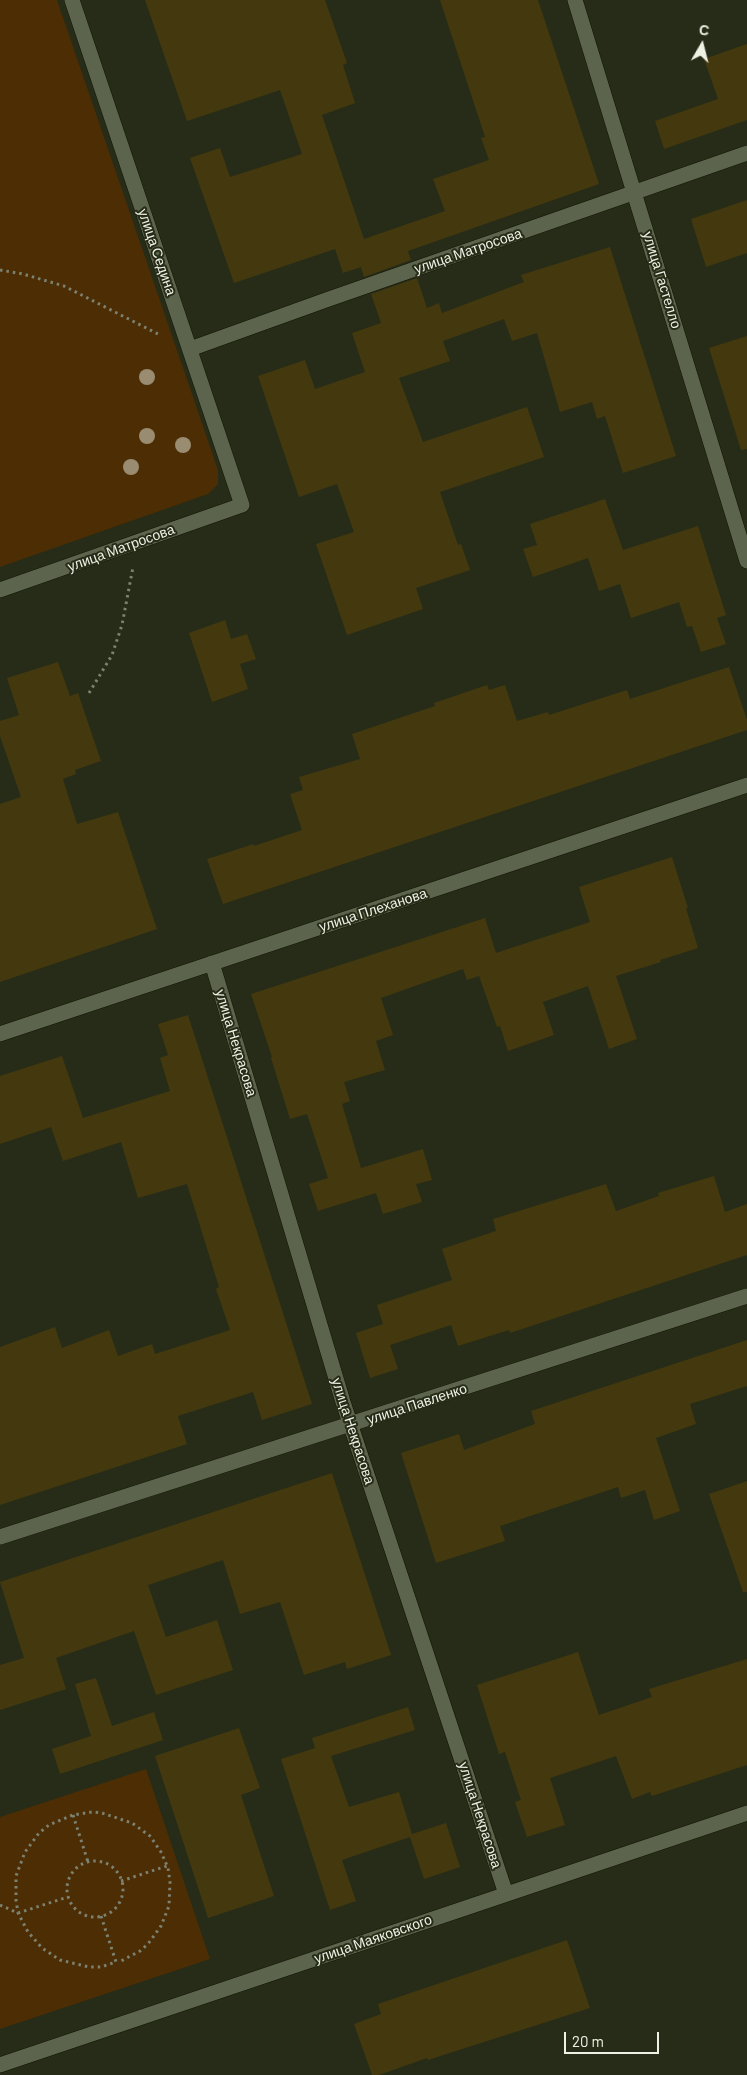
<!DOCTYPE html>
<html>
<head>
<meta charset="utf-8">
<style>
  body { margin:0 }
  #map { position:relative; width:747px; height:2075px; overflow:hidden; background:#262c17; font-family:Barlow,sans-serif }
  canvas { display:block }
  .north { position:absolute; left:677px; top:20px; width:50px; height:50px; -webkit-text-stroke:4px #262c17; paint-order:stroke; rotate:8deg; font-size:14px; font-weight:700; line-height:20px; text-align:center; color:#eef2e5 }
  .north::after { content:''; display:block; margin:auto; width:18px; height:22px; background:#eef2e5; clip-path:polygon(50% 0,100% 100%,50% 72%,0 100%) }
  .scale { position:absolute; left:564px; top:2032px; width:95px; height:22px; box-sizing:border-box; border:2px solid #eef2e5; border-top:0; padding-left:6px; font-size:15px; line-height:18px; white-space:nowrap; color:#eef2e5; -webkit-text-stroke:4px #262c17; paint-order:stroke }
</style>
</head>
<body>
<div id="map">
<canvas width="747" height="2075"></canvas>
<div class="north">С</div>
<div class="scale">20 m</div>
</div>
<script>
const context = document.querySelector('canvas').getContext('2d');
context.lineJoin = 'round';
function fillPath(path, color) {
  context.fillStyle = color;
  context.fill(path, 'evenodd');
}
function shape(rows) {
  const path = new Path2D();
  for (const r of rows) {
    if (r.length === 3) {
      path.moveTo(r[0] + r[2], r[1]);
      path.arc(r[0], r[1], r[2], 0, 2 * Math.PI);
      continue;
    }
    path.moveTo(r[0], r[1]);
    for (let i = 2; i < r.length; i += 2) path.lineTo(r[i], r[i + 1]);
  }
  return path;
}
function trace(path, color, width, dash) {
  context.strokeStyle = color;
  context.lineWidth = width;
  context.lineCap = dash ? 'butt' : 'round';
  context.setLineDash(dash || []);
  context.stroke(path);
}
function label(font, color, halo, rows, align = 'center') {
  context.font = font + ' Barlow,sans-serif';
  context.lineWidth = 4;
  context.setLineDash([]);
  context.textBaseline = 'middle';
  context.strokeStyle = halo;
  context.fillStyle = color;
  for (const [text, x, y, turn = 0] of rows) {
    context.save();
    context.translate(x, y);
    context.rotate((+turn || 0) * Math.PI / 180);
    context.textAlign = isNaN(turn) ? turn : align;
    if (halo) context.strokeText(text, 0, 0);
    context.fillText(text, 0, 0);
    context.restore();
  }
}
fillPath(shape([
  [0,0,57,0,218,470,218,484,208,494,0,567],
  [146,1769,210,1959,0,2029,0,1817]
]), '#4c2d04');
fillPath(shape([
  [145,0,325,0,347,63,343,65,355,103,322,115,364,239,445,211,433,179,489,160,481,138,485,137,440,0,538,0,599,184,408,251,411,260,364,277,361,267,343,273,335,249,234,283,190,158,220,148,230,177,302,154,280,90,187,121],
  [747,44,747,120,664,149,655,121,718,99,704,59],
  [747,200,747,253,706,267,691,219],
  [610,247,676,456,623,473,605,416,597,419,592,402,560,412,537,333,512,341,504,319,443,341,450,361,399,378,423,442,527,407,544,457,440,492,458,545,461,544,470,570,416,588,423,609,347,635,316,544,354,532,337,484,299,497,258,376,305,360,315,389,365,372,352,333,381,323,371,294,417,278,427,308,439,303,442,313,524,282,521,275],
  [747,336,747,449,741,450,709,348],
  [605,499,623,550,698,526,726,615,717,618,726,644,701,652,692,626,687,627,679,602,631,618,620,584,599,591,588,558,533,577,523,549,537,545,530,524],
  [225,620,231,639,247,634,256,659,240,664,248,689,212,702,189,633],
  [58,662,70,696,78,693,101,761,75,770,76,774,63,779,77,824,118,812,157,929,0,982,0,804,21,797,0,736,0,721,19,715,7,678],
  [729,667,747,720,747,730,223,904,207,859,254,844,254,846,302,830,290,794,303,790,299,777,360,759,352,734,435,706,434,703,487,685,489,690,505,685,517,721,548,712,549,715,627,690,630,699],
  [672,857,688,908,686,908,698,948,660,960,661,962,616,976,637,1039,609,1049,588,986,543,1002,554,1035,508,1051,500,1026,497,1027,479,976,467,980,463,969,381,998,393,1035,376,1041,385,1070,344,1082,350,1101,342,1104,361,1168,423,1149,432,1180,416,1184,422,1202,383,1214,376,1193,318,1211,309,1184,328,1178,307,1114,290,1119,271,1058,272,1057,251,994,485,918,496,953,590,922,579,887],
  [188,1015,312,1404,262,1420,253,1392,178,1416,187,1444,0,1505,0,1347,55,1327,62,1348,109,1330,118,1356,152,1344,155,1354,230,1330,216,1289,219,1287,187,1184,138,1198,121,1142,63,1161,51,1127,0,1144,0,1076,62,1056,83,1118,170,1091,160,1058,168,1055,158,1024],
  [714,1176,725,1212,747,1204,747,1255,510,1333,509,1330,458,1346,451,1325,390,1345,398,1369,370,1378,356,1333,383,1324,377,1305,452,1280,442,1249,496,1231,493,1219,606,1184,616,1211,659,1196,658,1193],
  [747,1340,747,1386,690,1404,696,1424,656,1438,680,1511,654,1520,645,1490,621,1498,618,1487,500,1526,505,1541,436,1563,401,1453,459,1434,464,1450,535,1424,531,1411],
  [332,1473,391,1655,347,1669,345,1662,304,1675,280,1602,240,1614,223,1560,148,1585,166,1637,217,1620,233,1670,156,1695,134,1631,56,1658,66,1689,0,1710,0,1665,24,1658,0,1582],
  [747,1481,747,1592,743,1592,709,1494],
  [578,1652,599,1715,652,1697,649,1689,747,1659,747,1765,652,1796,650,1792,632,1799,616,1756,550,1778,565,1825,527,1837,515,1802,521,1800,505,1752,499,1754,477,1685],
  [96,1678,112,1726,154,1712,163,1740,60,1774,52,1749,91,1736,75,1684],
  [408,1707,415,1730,331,1756,349,1807,399,1792,412,1834,446,1823,460,1867,424,1879,410,1837,342,1860,356,1901,330,1910,281,1759,315,1748,312,1738],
  [239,1728,260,1788,241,1795,274,1896,208,1918,155,1756],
  [567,1940,590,2008,428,2060,427,2058,379,2075,372,2075,354,2024,381,2014,378,2004]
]), '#44390e');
const minor = shape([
  [575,0,747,561],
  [190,349,326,300,747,153],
  [0,590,242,505,72,0],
  [212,963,343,1402,506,1894],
  [0,1034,747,785],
  [0,1537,747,1296],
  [0,2065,747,1813]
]);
trace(minor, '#0f1402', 16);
trace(shape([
  [0,270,23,274,64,286,158,334],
  [89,693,112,655,122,625,133,567],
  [73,1815,88,1862],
  [95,1889,28],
  [121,1881,167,1866],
  [0,1905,18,1913,68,1897],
  [101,1916,116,1962,101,1967,89,1967,60,1960,42,1948,28,1932,18,1913,16,1900,16,1876,25,1852,39,1833,49,1825,73,1815,92,1812,102,1813,132,1823,150,1836,161,1852,168,1868,170,1882,169,1906,161,1926,148,1944,140,1951,121,1961]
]), '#7c8170', 3, [2.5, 4]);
trace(minor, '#5d644d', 15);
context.fillStyle = '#9a8c71';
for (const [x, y] of [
  [147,377],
  [147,436],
  [183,445],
  [131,467]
]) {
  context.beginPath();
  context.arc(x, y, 8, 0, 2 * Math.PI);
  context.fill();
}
label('14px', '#eef2e5', '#262c17', [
  ["улица Матросова",468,251,-19],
  ["улица Седина",157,252,71],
  ["улица Гастелло",662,280,73],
  ["улица Матросова",121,548,-20],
  ["улица Плеханова",373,910,-18],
  ["улица Некрасова",236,1043,73],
  ["улица Павленко",417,1404,-18],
  ["улица Некрасова",353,1431,72],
  ["улица Некрасова",480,1815,72],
  ["улица Маяковского",373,1939,-19]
]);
</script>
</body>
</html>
